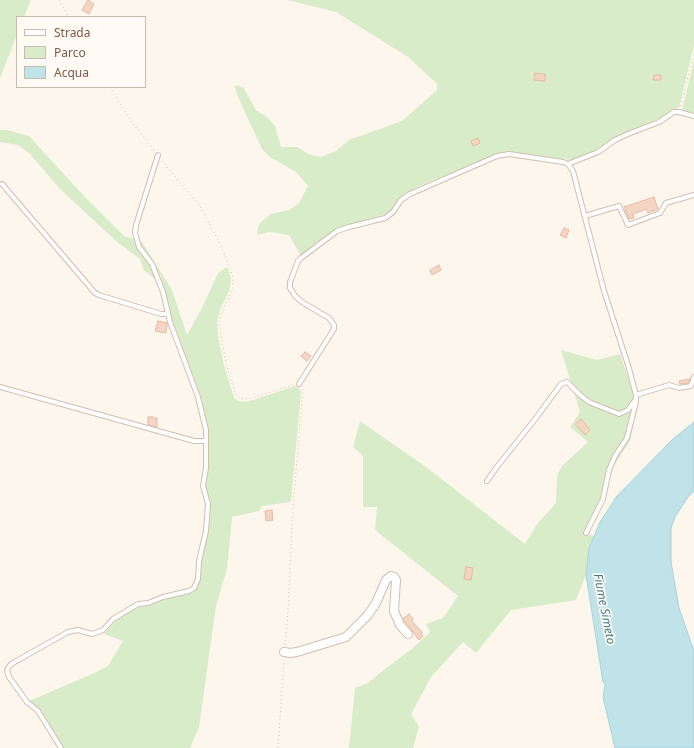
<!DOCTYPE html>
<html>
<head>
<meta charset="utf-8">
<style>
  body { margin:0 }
  #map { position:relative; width:694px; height:748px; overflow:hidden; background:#fdf6ec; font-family:"Noto Sans",sans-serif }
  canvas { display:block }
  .legend { position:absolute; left:16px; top:16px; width:130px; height:72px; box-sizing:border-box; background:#fffaf3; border:1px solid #cabbb1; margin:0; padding:5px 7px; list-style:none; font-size:12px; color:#7a5c4d }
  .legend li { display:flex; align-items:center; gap:8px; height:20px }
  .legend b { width:20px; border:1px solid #cabbb1 }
</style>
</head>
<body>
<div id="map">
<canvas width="694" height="748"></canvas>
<ul class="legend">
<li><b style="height:5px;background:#fff"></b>Strada</li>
<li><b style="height:11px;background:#d8ecc9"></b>Parco</li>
<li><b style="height:11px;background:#bfe3e8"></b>Acqua</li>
</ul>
</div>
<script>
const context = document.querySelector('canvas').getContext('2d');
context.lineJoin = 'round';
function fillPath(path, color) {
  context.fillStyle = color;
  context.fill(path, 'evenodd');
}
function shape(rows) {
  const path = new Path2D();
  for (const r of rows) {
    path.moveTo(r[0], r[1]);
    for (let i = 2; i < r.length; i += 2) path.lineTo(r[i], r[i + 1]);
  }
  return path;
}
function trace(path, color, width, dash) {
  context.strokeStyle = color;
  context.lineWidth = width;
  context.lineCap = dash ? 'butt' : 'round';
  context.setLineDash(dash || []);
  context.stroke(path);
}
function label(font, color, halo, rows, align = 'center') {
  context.font = font + ' "Noto Sans",sans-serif';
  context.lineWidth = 3.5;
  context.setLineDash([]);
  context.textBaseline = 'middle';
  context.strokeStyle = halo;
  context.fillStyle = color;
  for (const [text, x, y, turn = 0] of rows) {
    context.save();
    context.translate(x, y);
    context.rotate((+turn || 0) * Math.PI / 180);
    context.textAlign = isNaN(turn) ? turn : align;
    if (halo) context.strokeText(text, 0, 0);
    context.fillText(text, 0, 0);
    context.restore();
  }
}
fillPath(shape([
  [0,0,31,0,24,17,17,17,17,35,0,78],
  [287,0,694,0,694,45,679,108,671,110,665,116,627,132,597,150,571,160,509,152,497,154,419,186,403,195,400,199,395,207,389,213,342,227,301,256,289,235,270,232,257,235,258,227,260,223,271,214,289,210,299,203,308,186,296,172,270,157,262,149,238,97,234,85,243,87,256,110,267,117,275,126,281,147,298,147,308,154,321,157,336,151,349,140,402,121,437,90,437,84,408,57,336,12],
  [694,60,694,113,682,111],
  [0,130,7,130,29,136,84,196,124,236,142,242,172,290,187,335,202,308,218,273,227,267,231,278,230,289,220,310,217,323,219,341,224,365,234,398,238,401,244,402,253,400,295,386,298,387,301,392,291,502,262,506,259,511,232,517,227,569,216,606,199,727,190,748,63,748,39,710,29,701,92,674,108,666,123,641,104,634,117,620,137,607,150,605,163,600,189,593,194,590,198,585,200,579,201,562,209,530,209,504,204,480,208,467,207,447,209,434,201,397,171,316,160,273,157,281,144,270,140,259,117,242,59,188,30,154,18,145,0,142],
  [561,350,597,360,620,354,633,392,634,400,639,398,630,441,613,467,605,500,588,534,594,536,589,548,586,575,576,600,511,610,476,653,463,642,431,677,411,714,419,727,413,748,349,748,355,688,368,683,381,672,413,648,430,632,426,624,443,618,458,596,375,530,377,507,363,507,363,456,353,447,360,421,426,467,525,544,538,523,556,503,557,475,562,466,588,442,570,427,580,412]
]), '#d8ecc9');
const water = shape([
  [694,422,694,491,688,497,675,517,671,528,671,562,679,608,694,651,694,748,615,748,603,697,605,685,603,682,586,575,589,548,600,522,617,496,673,439,694,422]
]);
fillPath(water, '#bfe3e8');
trace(water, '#a5d3da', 1);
const building = shape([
  [88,0,94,4,89,14,82,10,88,0],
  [535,73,545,74,545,81,534,80,535,73],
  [654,75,661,75,661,80,653,80,654,75],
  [478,138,480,143,473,146,471,141,478,138],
  [654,197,658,209,648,213,647,209,633,214,634,218,629,219,624,207,654,197],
  [564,228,569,230,566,238,560,235,564,228],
  [439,265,441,270,432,275,430,270,439,265],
  [158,321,167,323,167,325,166,333,155,331,158,321],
  [305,352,311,356,307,361,301,356,305,352],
  [690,379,688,383,680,384,679,381,690,379],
  [148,417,154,417,154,418,157,418,157,427,148,425,148,417],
  [581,419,590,430,585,435,575,424,581,419],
  [272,510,273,520,266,521,265,511,272,510],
  [466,567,473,568,471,580,464,579,466,567],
  [409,614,413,619,412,621,422,632,421,633,423,636,419,640,403,619,409,614]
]);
fillPath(building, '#f3d5c3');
trace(building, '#e6bba3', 1);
const service = shape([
  [2,184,95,293,99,295,161,314,168,314],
  [585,216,619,206,628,225,660,213,666,203,694,195],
  [299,384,334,329,334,325,329,318,302,302,295,296,290,288,290,282,298,261,301,258,337,231,349,227,385,218,393,212,401,200,410,194,497,156,509,154,563,162,568,164,598,152,615,140,628,134,659,122,674,112,679,112,694,116],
  [0,387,194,441,205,441],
  [636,395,669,385,679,388,691,386,694,377],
  [487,481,496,468,536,418,561,384,567,382,580,395,589,402,619,414,628,410,636,399,636,395,628,365,604,291,573,171,568,164],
  [586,533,603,499,609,470,615,456,627,438,636,402],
  [61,748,38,711,27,702,9,677,7,670,11,664,68,632,78,630,92,634,103,630,113,619,138,604,148,603,163,597,189,591,194,588,198,579,199,561,206,531,208,504,203,486,206,468,206,430,198,397,170,322,163,292,152,264,139,247,135,233,136,225,158,155]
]);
const minor = shape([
  [284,652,290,653,297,652,346,637,368,615,376,603,386,580,391,576,394,577,396,580,394,611,400,625,408,634]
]);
trace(service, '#d1beb0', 6);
trace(minor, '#d1beb0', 10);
trace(shape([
  [59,0,69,17],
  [110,87,130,120,154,150],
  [681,106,694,53],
  [162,161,200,206,221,246,233,277,233,289,222,311,219,323,226,364,236,396,243,399,252,398,293,385],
  [285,645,288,611,293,506,303,389],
  [278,748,284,660]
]), '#d9b8a5', 1, [1, 3]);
trace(service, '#fff', 4);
trace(minor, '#fff', 8);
label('italic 12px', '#437c86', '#fffaf3', [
  ["Fiume Simeto",604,609,79]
]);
</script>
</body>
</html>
